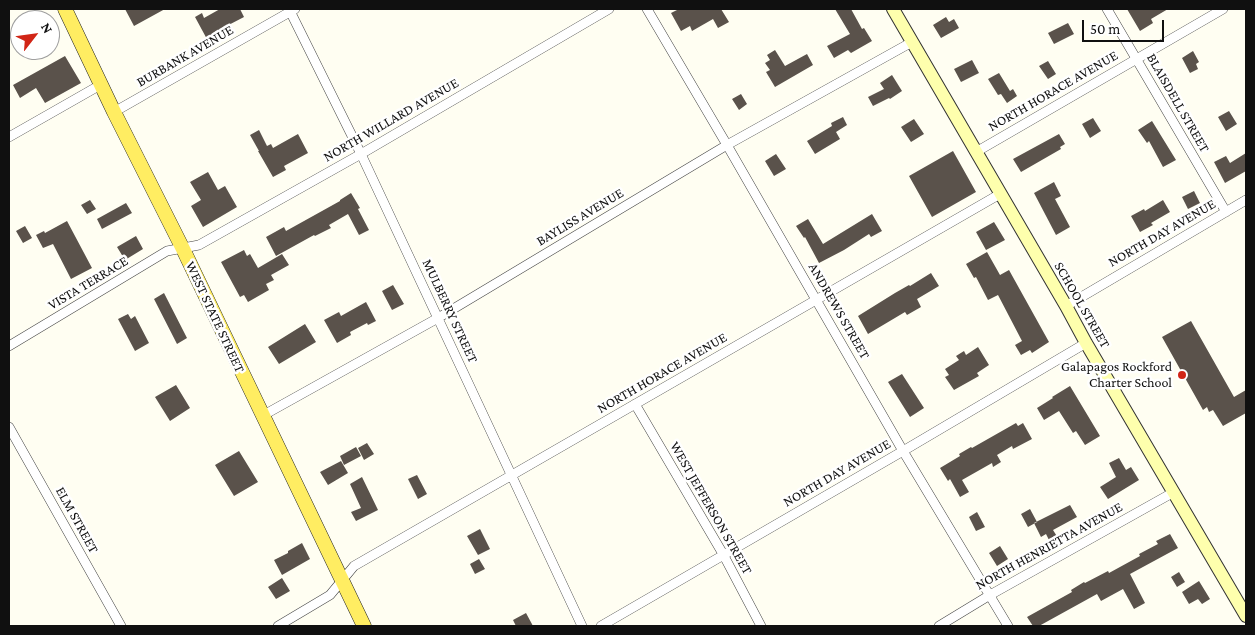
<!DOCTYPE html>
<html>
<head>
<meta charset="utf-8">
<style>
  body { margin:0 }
  #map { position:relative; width:1255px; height:635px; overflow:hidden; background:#fffef2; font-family:"Crimson Pro",serif }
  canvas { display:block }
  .frame { position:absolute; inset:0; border:10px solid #101010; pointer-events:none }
  .north { position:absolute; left:10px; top:10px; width:50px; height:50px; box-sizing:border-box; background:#fff; border:1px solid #9f9f9f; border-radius:50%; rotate:60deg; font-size:14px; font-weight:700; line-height:20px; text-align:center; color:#101010 }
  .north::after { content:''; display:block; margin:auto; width:18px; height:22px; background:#d12516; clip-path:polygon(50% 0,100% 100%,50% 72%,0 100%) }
  .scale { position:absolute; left:1082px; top:20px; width:82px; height:22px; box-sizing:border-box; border:2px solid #101010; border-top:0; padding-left:6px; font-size:15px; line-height:18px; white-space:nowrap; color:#101010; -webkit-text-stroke:4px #fff; paint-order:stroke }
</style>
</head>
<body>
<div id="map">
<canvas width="1255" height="635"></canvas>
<div class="frame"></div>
<div class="north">N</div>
<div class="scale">50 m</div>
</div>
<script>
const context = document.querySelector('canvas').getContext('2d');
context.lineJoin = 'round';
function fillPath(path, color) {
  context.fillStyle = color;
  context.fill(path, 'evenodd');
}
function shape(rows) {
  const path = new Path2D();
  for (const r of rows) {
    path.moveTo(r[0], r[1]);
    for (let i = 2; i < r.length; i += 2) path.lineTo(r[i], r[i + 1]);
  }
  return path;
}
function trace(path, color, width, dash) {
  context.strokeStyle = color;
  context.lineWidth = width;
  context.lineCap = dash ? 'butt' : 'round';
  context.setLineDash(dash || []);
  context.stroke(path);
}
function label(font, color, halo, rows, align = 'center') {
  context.font = font + ' "Crimson Pro",serif';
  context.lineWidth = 5;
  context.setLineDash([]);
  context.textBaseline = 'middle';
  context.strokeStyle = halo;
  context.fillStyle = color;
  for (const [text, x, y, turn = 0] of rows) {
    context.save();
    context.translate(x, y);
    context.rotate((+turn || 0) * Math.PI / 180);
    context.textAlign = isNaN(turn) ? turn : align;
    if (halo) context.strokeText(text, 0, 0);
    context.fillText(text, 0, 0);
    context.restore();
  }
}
fillPath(shape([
  [125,9,165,9,134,26],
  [220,9,240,9,244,17,217,31,219,35,208,41,195,17,202,13,204,18],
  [679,9,721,9,729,22,718,28,713,19,692,31,690,26,681,31,671,13],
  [835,9,851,9,862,29,864,28,872,41,851,53,848,50,834,58,827,46,850,34],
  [1127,9,1168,9,1151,19,1153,23,1140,31],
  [946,17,949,22,954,19,959,28,941,38,933,25],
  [1068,23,1074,34,1054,44,1048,33],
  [775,50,785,66,807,54,813,65,775,87,766,72,770,70,765,63,770,60,767,55],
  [1193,51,1199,62,1196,64,1198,69,1190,73,1182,58],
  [65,56,81,83,45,103,36,88,20,98,13,85],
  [972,60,979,73,961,82,954,69],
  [1048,61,1056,74,1048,79,1039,66],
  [999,73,1010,91,1013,89,1017,96,1007,103,1001,94,998,95,988,79],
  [892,75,902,91,890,99,889,98,873,106,868,97,884,89,880,83],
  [741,94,747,104,739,110,732,99],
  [1229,111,1237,124,1226,131,1218,117],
  [843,117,847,125,836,132,840,139,815,154,807,141,832,126,831,123],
  [1093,118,1101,131,1090,138,1082,124],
  [914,119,924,134,911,142,901,127],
  [1152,121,1176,160,1163,167,1149,141,1147,143,1138,130],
  [259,130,267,146,271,144,273,148,298,134,308,153,284,166,286,170,273,177,258,151,259,151,250,135],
  [1059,134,1065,144,1060,147,1061,149,1021,172,1013,159],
  [953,151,976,192,932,217,909,176],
  [1246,153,1246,171,1225,183,1214,162,1226,156,1230,163],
  [776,154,786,169,774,176,765,161],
  [208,172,218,190,225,186,237,207,203,227,191,206,201,200,190,182],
  [1054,182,1061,196,1055,199,1070,227,1056,235,1034,193],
  [1194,191,1200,203,1188,209,1182,197],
  [351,193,360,208,358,209,369,230,359,235,348,214,329,225,331,228,315,236,314,235,276,256,266,237,284,227,286,231,340,201,340,200],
  [90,200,96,209,87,214,81,205],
  [1163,200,1170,212,1151,223,1153,225,1140,232,1131,216,1144,209,1145,211],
  [126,203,132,213,102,229,97,219],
  [872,214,882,231,871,237,869,234,844,250,819,263,805,237,804,238,796,226,808,219,823,244],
  [67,221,92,268,71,279,53,244,43,248,36,235,44,231,45,233],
  [994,222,1005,240,986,250,976,232],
  [25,226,32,238,23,243,16,231],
  [136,236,143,249,125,260,117,247],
  [244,250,247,256,250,254,258,268,282,254,289,265,271,275,274,280,266,284,269,290,248,302,244,295,240,297,221,262],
  [987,252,1000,275,1009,270,1049,342,1032,353,1030,350,1021,355,1015,345,1022,341,998,295,988,300,976,277,974,278,966,264],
  [931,273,939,286,917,299,921,307,907,315,905,312,868,334,858,316,895,293,909,285,910,286],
  [393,285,404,304,392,310,382,291],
  [164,293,187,338,177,344,154,299],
  [366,302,376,321,368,325,367,323,350,332,351,335,337,343,324,320,339,312,341,316],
  [128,314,131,319,135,316,149,343,135,351,118,319],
  [1191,321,1234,397,1246,390,1246,413,1223,426,1213,410,1209,412,1207,407,1203,410,1162,337],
  [305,324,316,342,279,364,268,347],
  [978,347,989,365,977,373,979,376,954,390,945,377,949,375,945,369,959,360,956,356,964,351,966,355],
  [902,374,924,408,910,417,888,382],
  [176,385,190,408,170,421,155,397],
  [1070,386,1100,436,1085,445,1076,431,1073,433,1059,411,1044,420,1037,408,1053,398,1052,397],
  [1016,423,1018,426,1023,423,1032,439,1013,449,1012,446,997,455,1001,462,993,467,992,463,962,480,969,492,960,497,950,479,948,481,940,468,960,456,959,454,971,447,972,448],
  [367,443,374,454,364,460,358,448],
  [356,447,361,456,344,465,340,456],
  [239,451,258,482,234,496,215,465],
  [1119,458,1126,470,1131,467,1139,480,1108,499,1100,487,1116,477,1109,463],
  [341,461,348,473,328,485,320,472],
  [417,475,427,494,418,499,408,479],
  [362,477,378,510,356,521,351,512,361,508,350,484],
  [1070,505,1077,517,1053,530,1058,538,1050,542,1046,534,1041,537,1034,523],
  [1030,509,1037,522,1028,527,1021,514],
  [977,512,985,527,976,531,969,517],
  [480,529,490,549,478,555,467,536],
  [1170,534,1178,548,1130,574,1145,603,1134,609,1123,589,1101,601,1097,594,1039,626,1033,626,1027,617,1072,592,1071,590,1084,582,1085,583,1108,571,1109,573,1140,556,1139,554,1158,544,1156,541],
  [302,543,310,559,282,575,274,560,288,553,288,551],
  [1000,546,1008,559,997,566,989,553],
  [479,559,485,569,475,574,470,564],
  [1179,572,1185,582,1177,587,1171,577],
  [282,578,290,591,276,599,268,587],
  [1199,581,1210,599,1202,604,1198,599,1189,604,1182,592],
  [526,613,533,626,516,626,513,620]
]), '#5a524b');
const minor = shape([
  [289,9,361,154,582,626],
  [647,9,727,145,903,451,1008,626],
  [1107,9,1226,212],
  [114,112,295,9],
  [9,137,102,84],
  [976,152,1223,9],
  [1066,306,1246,200],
  [9,346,167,251,199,245,361,154,609,9],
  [635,404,723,554,761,626],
  [262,416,438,318,727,145,912,42],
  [9,427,121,626],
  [278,626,330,595,354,566,1000,194],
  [601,626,903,451,1086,343],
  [939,626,990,595,1174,492]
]);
const secondary = shape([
  [893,9,1066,306,1086,343,1246,616]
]);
const primary = shape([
  [65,9,114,112,183,249,364,626]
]);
trace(minor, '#434343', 10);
trace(secondary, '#323232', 14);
trace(primary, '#212121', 15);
trace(minor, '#fff', 9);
trace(secondary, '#feffad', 12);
trace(primary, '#ffed62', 14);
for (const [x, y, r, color] of [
  [1182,375,5,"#d12516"]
]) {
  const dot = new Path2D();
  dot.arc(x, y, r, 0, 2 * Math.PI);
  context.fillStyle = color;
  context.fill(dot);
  trace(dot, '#fff', 2);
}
label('14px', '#101010', '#fff', [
  ["BURBANK AVENUE",185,56,-30],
  ["NORTH HORACE AVENUE",1053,91,-30],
  ["BLAISDELL STREET",1178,103,60],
  ["NORTH WILLARD AVENUE",391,120,-30],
  ["BAYLISS AVENUE",580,217,-31],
  ["NORTH DAY AVENUE",1162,233,-30],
  ["VISTA TERRACE",88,283,-31],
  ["SCHOOL STREET",1082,305,60],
  ["MULBERRY STREET",450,311,65],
  ["ANDREWS STREET",839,311,60],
  ["WEST STATE STREET",215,317,65],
  ["NORTH HORACE AVENUE",662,373,-30],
  ["NORTH DAY AVENUE",837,473,-30],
  ["WEST JEFFERSON STREET",711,508,60],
  ["ELM STREET",77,520,61],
  ["NORTH HENRIETTA AVENUE",1049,546,-29]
]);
label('14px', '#101010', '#fff', [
  ["Galapagos Rockford",1172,367],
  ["Charter School",1172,383]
], 'right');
</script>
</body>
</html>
